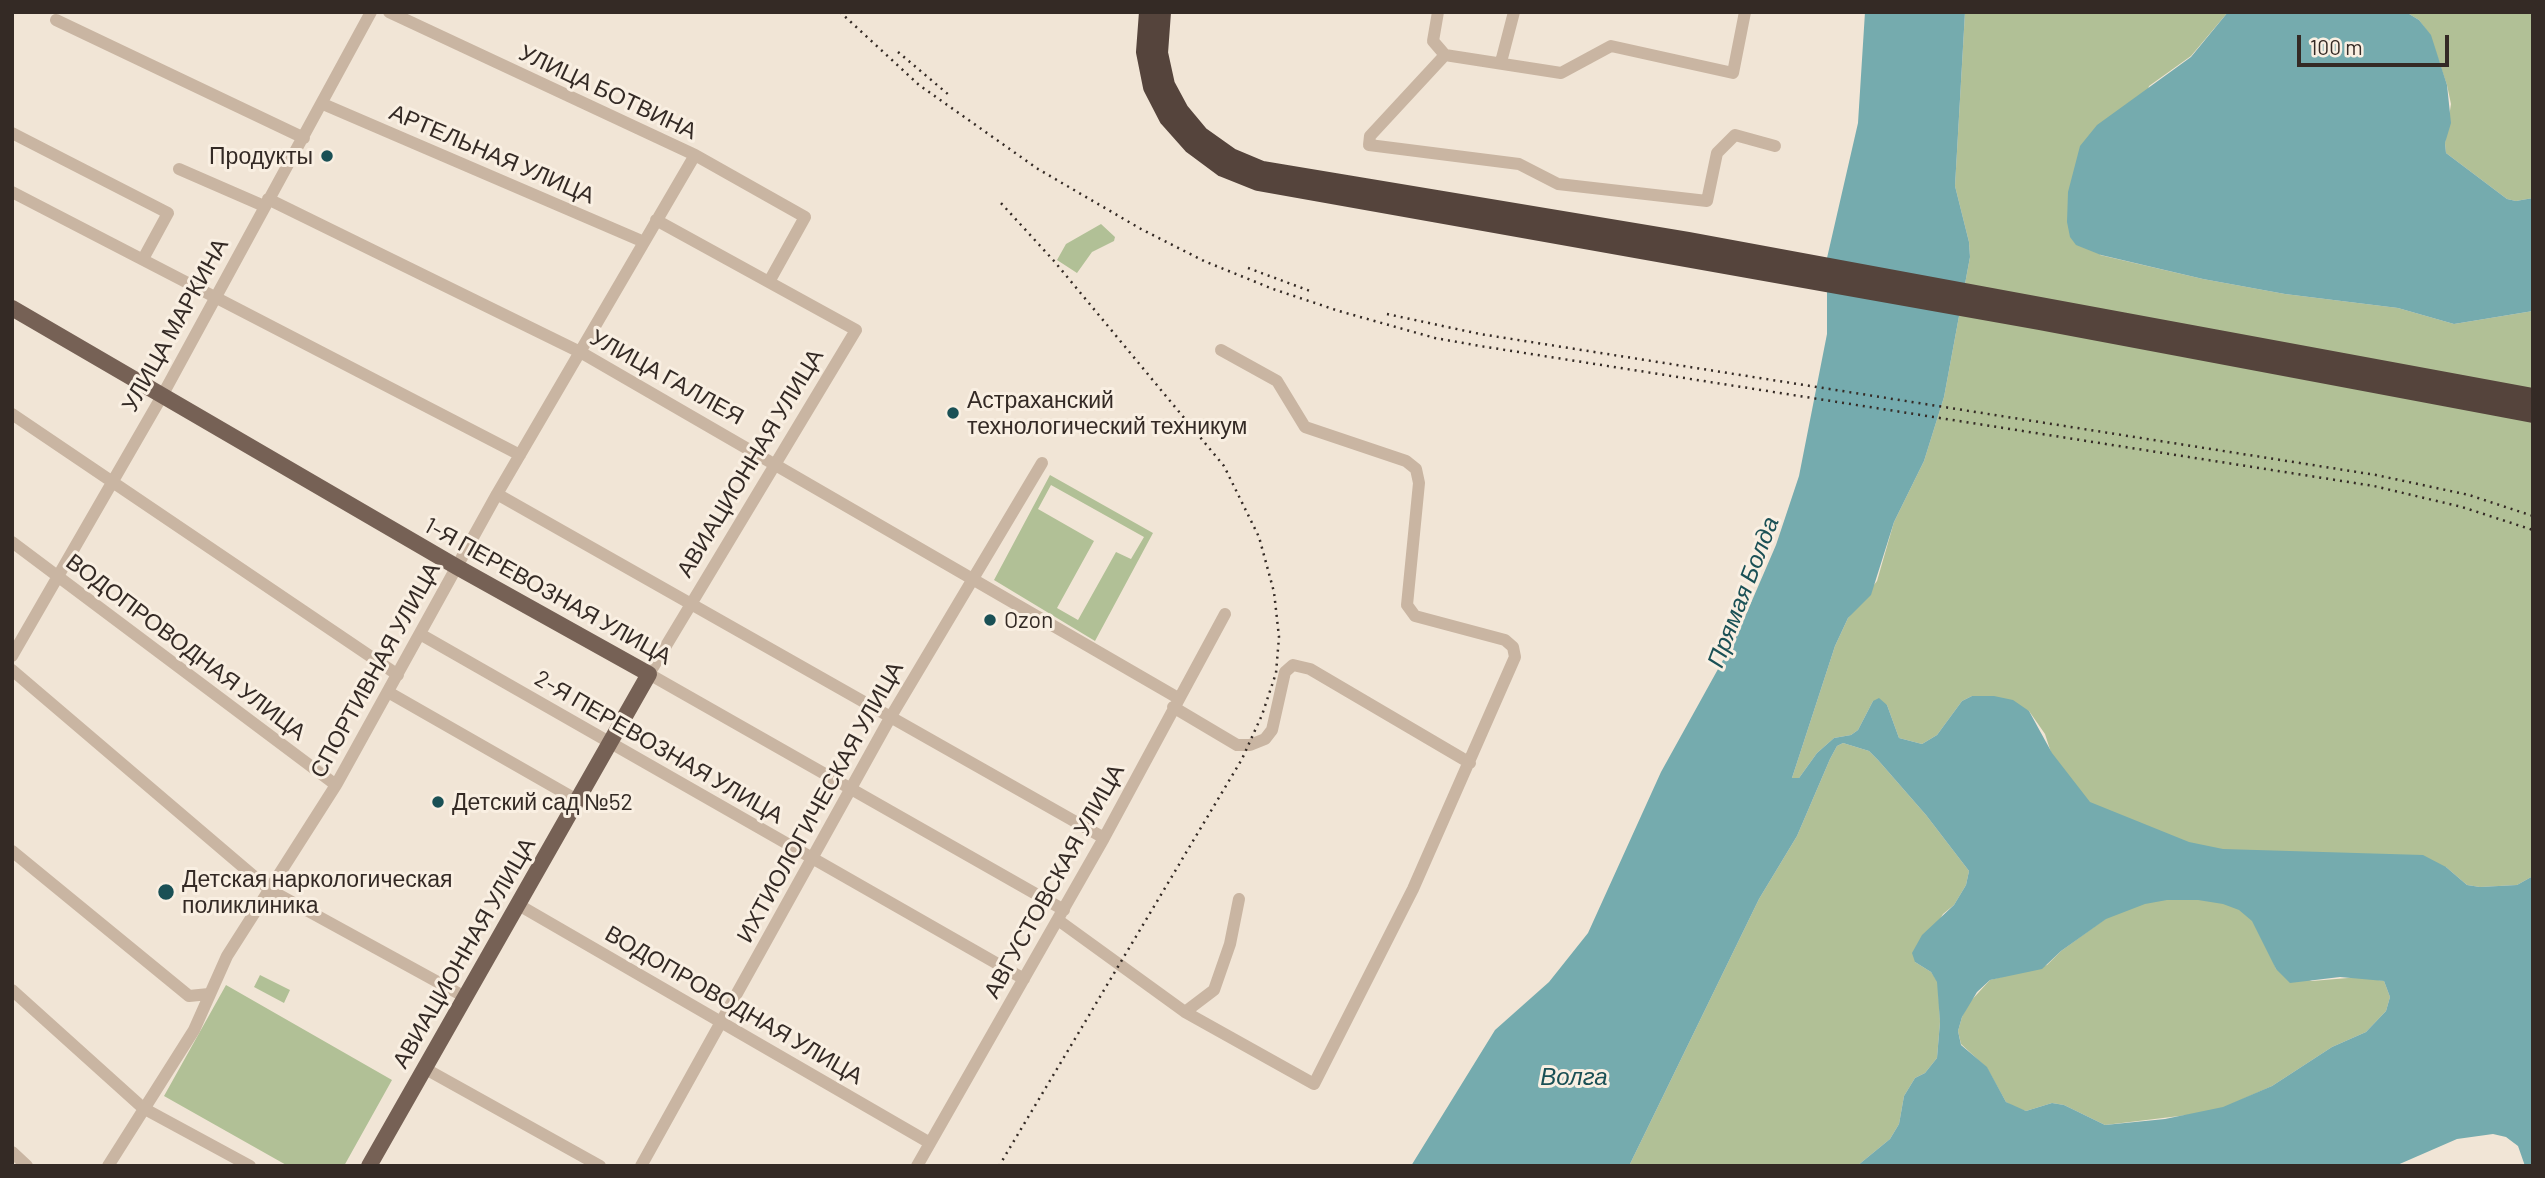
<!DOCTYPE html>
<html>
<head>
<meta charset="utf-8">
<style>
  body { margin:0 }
  #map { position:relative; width:2545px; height:1178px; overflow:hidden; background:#f1e5d6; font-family:Barlow,sans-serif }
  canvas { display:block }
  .frame { position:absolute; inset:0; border:14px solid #342a25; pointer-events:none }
  .scale { position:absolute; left:2297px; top:35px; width:152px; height:32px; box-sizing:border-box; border:4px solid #342a25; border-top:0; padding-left:9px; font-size:21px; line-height:24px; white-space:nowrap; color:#342a25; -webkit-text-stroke:5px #f9efe2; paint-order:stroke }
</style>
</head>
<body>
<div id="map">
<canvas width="2545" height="1178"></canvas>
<div class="frame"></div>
<div class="scale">100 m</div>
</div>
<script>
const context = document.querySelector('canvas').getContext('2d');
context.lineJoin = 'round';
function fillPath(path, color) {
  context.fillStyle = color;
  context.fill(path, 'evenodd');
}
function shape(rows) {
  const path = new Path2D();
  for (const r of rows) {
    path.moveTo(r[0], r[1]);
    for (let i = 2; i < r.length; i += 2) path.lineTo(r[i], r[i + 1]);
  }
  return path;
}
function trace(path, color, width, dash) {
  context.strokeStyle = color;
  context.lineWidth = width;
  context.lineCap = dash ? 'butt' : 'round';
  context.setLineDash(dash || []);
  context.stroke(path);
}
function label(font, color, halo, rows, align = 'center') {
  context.font = font + ' Barlow,sans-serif';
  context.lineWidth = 6;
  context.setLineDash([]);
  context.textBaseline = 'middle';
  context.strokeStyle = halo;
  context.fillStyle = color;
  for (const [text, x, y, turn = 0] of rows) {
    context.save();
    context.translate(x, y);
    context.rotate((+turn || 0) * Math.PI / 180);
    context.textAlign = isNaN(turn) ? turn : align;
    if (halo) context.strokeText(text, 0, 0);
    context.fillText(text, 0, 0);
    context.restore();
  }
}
fillPath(shape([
  [1965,12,2228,12,2191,56,2149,86,2100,255,2203,279,2285,294,2398,308,2454,324,2533,311,2533,876,2517,885,2480,887,2467,885,2446,867,2271,956,2276,969,2312,981,2360,977,2384,981,2390,997,2386,1011,2366,1032,2332,1047,2272,1086,2223,1108,2196,1114,2105,1125,2064,1105,2052,1103,2026,1111,2016,1108,2006,1102,1987,1068,1961,1044,1958,1031,1962,1017,1968,1004,1990,980,2047,965,2061,951,2105,919,2045,734,2029,711,1972,696,1962,701,1937,735,1922,744,1899,738,1887,705,1873,701,1858,730,1851,735,1834,738,1817,753,1799,778,1792,778,1835,646,1848,618,1877,581,1894,522,1924,461,1944,397,1970,257,1969,242,1955,186],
  [2406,12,2533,12,2533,198,2516,201,2507,199,2446,153,2445,143,2451,104,2447,85,2430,35,2419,20],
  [1101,224,1115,237,1114,241,1092,252,1077,273,1057,260,1066,244],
  [1050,475,1153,533,1095,641,994,580],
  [1051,485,1144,537,1131,559,1116,552,1078,620,1057,608,1094,541,1038,509],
  [1843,743,1869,751,1878,760,1926,815,1969,871,1966,885,1954,905,1943,914,1915,962,1931,972,1938,982,1940,1022,1937,1058,1925,1073,1915,1078,1904,1096,1899,1124,1890,1139,1857,1166,1629,1166,1759,899,1797,836,1830,759,1837,746],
  [260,975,290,990,284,1003,254,987],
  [226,985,392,1080,344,1166,288,1166,164,1096]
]), '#b1c096');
fillPath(shape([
  [1865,12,1965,12,1955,186,1969,242,1970,257,1944,397,1924,461,1894,522,1871,595,1848,618,1835,646,1792,778,1799,778,1817,753,1834,738,1851,735,1858,730,1873,701,1879,698,1887,705,1899,738,1922,744,1937,735,1962,701,1972,696,1994,696,2013,700,2029,711,2052,753,2090,802,2189,842,2223,849,2423,855,2446,867,2467,885,2480,887,2517,885,2533,876,2533,1166,2525,1166,2518,1146,2506,1137,2493,1134,2457,1139,2395,1166,1857,1166,1890,1139,1899,1124,1904,1096,1915,1078,1925,1073,1937,1058,1940,1022,1937,982,1931,972,1915,962,1912,953,1922,935,1954,905,1966,885,1969,871,1926,815,1878,760,1869,751,1843,743,1837,746,1830,759,1797,836,1759,899,1629,1166,1411,1166,1495,1030,1549,982,1588,933,1661,772,1738,633,1776,545,1799,476,1827,334,1827,258,1858,123],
  [2167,900,2198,900,2223,904,2239,910,2252,921,2276,969,2290,983,2340,977,2384,981,2390,997,2386,1011,2366,1032,2332,1047,2272,1086,2223,1107,2165,1119,2105,1125,2064,1105,2052,1103,2026,1111,2006,1102,1987,1067,1961,1045,1958,1031,1962,1017,1977,992,1990,980,2042,969,2061,951,2106,919,2145,904],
  [2228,12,2406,12,2419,20,2431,35,2447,85,2451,123,2445,143,2446,153,2507,199,2516,201,2533,198,2533,311,2454,324,2398,308,2285,294,2203,279,2101,255,2076,245,2070,237,2067,222,2068,192,2080,146,2097,125,2191,57]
]), '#75abae');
trace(shape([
  [389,12,695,155,805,217,770,280],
  [1438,12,1433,41,1445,55,1561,73,1611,46,1733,73,1745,12],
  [56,20,304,138],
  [1445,55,1370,136,1369,145,1519,164,1558,184,1707,201,1717,153,1735,135,1775,146],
  [1501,62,1514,12],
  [323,104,644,242],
  [12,133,168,213,143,259],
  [179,169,264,206],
  [12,192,520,455],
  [268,199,582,353,1178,698],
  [656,220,856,330,649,674,1064,910],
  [12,414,398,675],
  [497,494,1104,838],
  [12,542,336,785],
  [420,634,1024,979],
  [12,656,162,396,371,12],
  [12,670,270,890,465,997],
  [388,692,577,800],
  [1173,707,1237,745,1250,745,1265,739,1272,730,1285,672,1293,665,1310,669,1470,763],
  [12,851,189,996,209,994],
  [517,904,930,1143],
  [1058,920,1185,1012,1314,1084,1413,889,1515,657,1513,647,1505,640,1415,616,1407,605,1419,483,1416,469,1406,461,1305,427,1277,381,1221,350],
  [12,990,143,1108,250,1166],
  [1185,1012,1214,990,1230,944,1239,899],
  [424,1068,600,1166],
  [12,1152,27,1166],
  [108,1166,194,1030,227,956,336,785,497,494,695,155],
  [641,1166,890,718,1042,463],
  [917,1166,1104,838,1225,614]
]), '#c9b5a2', 12);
trace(shape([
  [12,308,457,567,649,674,369,1166]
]), '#766155', 16);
trace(shape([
  [1148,12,1145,52,1152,87,1168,118,1192,145,1223,168,1258,182,2039,321,2533,414],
  [1162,12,1159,53,1166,85,1180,111,1200,135,1231,157,1262,170,1688,241,2533,397]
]), '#55443c', 18);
trace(shape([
  [840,12,919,85,1038,169,1141,229,1204,261,1273,289,1339,311,1435,338,1480,346,2374,486,2462,507,2533,530],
  [898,52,949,95],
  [1248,268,1310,291],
  [1387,314,1480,334,2376,475,2469,495,2533,516],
  [999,1166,1242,759,1262,715,1276,673,1279,637,1274,592,1259,537,1224,466,1054,261,1000,202]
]), '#342a25', 2.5, [2, 5]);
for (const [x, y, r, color] of [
  [327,156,7,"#1a5055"],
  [953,413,7,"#1a5055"],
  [990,620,7,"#1a5055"],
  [438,802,7,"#1a5055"],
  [166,892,9,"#1a5055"]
]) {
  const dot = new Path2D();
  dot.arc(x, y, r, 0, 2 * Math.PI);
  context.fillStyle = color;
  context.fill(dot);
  trace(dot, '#f9efe2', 2.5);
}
label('23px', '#342a25', '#f9efe2', [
  ["УЛИЦА БОТВИНА",608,92,25],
  ["АРТЕЛЬНАЯ УЛИЦА",492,154,23],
  ["УЛИЦА МАРКИНА",175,325,-61],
  ["УЛИЦА ГАЛЛЕЯ",667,377,29],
  ["АВИАЦИОННАЯ УЛИЦА",750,463,-59],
  ["1-Я ПЕРЕВОЗНАЯ УЛИЦА",548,591,29],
  ["ВОДОПРОВОДНАЯ УЛИЦА",186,647,37],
  ["СПОРТИВНАЯ УЛИЦА",375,670,-61],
  ["2-Я ПЕРЕВОЗНАЯ УЛИЦА",659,747,30],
  ["ИХТИОЛОГИЧЕСКАЯ УЛИЦА",820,802,-61],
  ["АВГУСТОВСКАЯ УЛИЦА",1054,881,-61],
  ["АВИАЦИОННАЯ УЛИЦА",464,953,-60],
  ["ВОДОПРОВОДНАЯ УЛИЦА",734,1005,30]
]);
label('23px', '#342a25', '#f9efe2', [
  ["Продукты",313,156,"right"],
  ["Астраханский",967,400],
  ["технологический техникум",967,426],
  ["Ozon",1004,620],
  ["Детский сад №52",452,802],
  ["Детская наркологическая",182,879],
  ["поликлиника",182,905]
], 'left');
label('italic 24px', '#1a5055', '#f9efe2', [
  ["Прямая Болда",1743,592,-69],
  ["Волга",1574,1077]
]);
</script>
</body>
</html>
